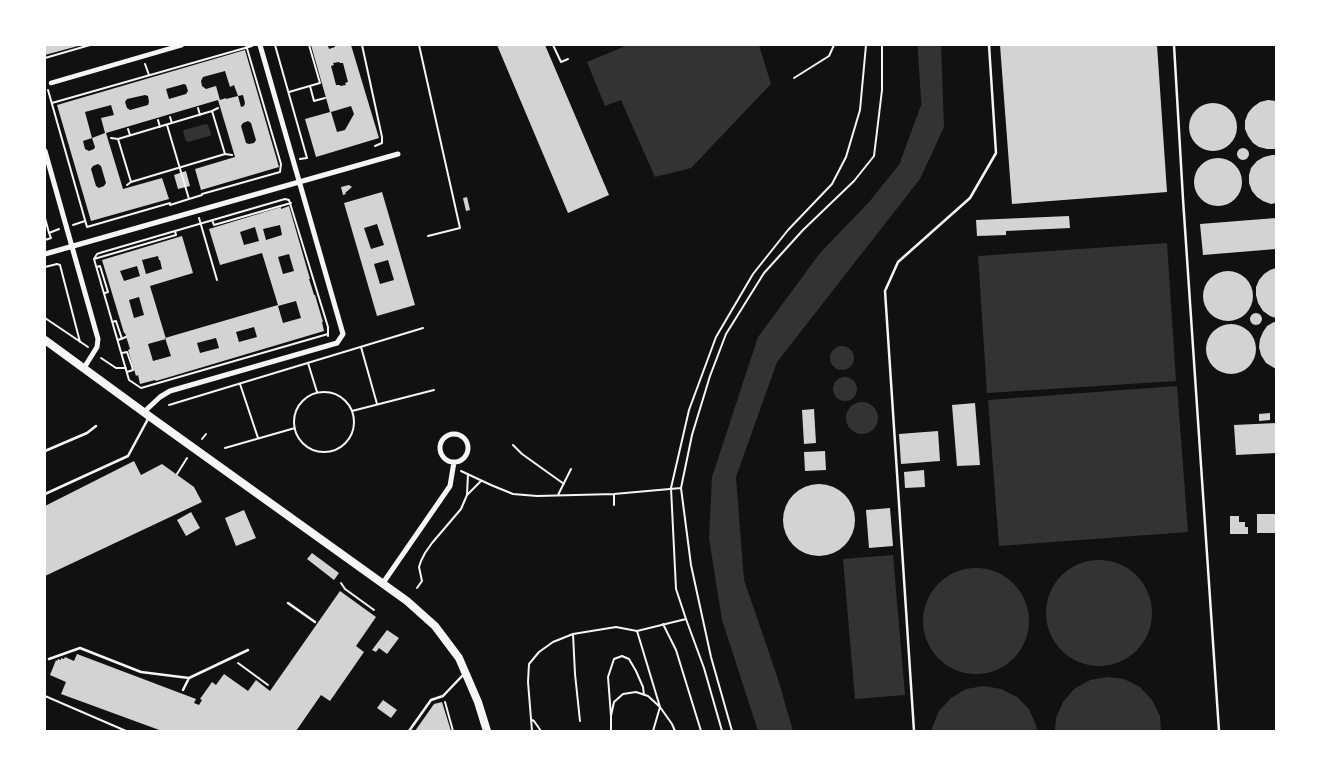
<!DOCTYPE html>
<html>
<head>
<meta charset="utf-8">
<style>
  body { margin:0 }
  #map { position:relative; width:1321px; height:776px; overflow:hidden; background:#111; font-family:"Space Grotesk",sans-serif }
  canvas { display:block }
  .frame { position:absolute; inset:0; border:46px solid #fff; pointer-events:none }
</style>
</head>
<body>
<div id="map">
<canvas width="1321" height="776"></canvas>
<div class="frame"></div>
</div>
<script>
const context = document.querySelector('canvas').getContext('2d');
context.lineJoin = 'round';
function fillPath(path, color) {
  context.fillStyle = color;
  context.fill(path, 'evenodd');
}
function shape(rows) {
  const path = new Path2D();
  for (const r of rows) {
    if (r.length === 3) {
      path.moveTo(r[0] + r[2], r[1]);
      path.arc(r[0], r[1], r[2], 0, 2 * Math.PI);
      continue;
    }
    path.moveTo(r[0], r[1]);
    for (let i = 2; i < r.length; i += 2) path.lineTo(r[i], r[i + 1]);
  }
  return path;
}
function trace(path, color, width, dash) {
  context.strokeStyle = color;
  context.lineWidth = width;
  context.lineCap = dash ? 'butt' : 'round';
  context.setLineDash(dash || []);
  context.stroke(path);
}
fillPath(shape([
  [628,45,759,45,771,84,691,168,655,177,621,100,605,106,587,62],
  [922,45,941,45,944,127,920,179,777,362,736,477,744,580,778,679,793,731,758,731,722,620,709,538,712,477,758,337,820,253,870,201,921,137,926,125],
  [206,124,208,125,211,134,210,136,188,142,186,141,183,132,184,130],
  [1167,243,1176,381,987,393,978,256],
  [842,358,12],
  [845,389,12],
  [1177,386,1188,532,999,546,988,400],
  [862,418,16],
  [893,555,905,695,855,699,843,559],
  [1099,613,53],
  [976,621,53],
  [1107,677,1124,679,1140,687,1152,700,1160,716,1161,731,1055,731,1056,718,1063,702,1074,689,1090,680],
  [984,686,1001,689,1017,697,1029,709,1036,725,1037,731,932,731,932,728,939,711,951,698,966,689]
]), '#333');
trace(shape([
  [911,163,932,106,928,45]
]), '#333', 21);
fillPath(shape([
  [45,45,78,45,78,46,45,55],
  [311,45,330,45,328,46,329,49,335,47,334,45,338,45,338,46,341,45,351,45,379,138,316,157,305,119,330,112],
  [339,62,340,63,343,63,348,82,345,83,346,85,340,86,340,85,336,85,331,66,334,65,333,63],
  [351,106,354,114,345,130,337,132,331,112],
  [497,45,545,45,609,195,568,213],
  [1000,45,1157,45,1167,192,1012,204],
  [245,50,279,167,201,190,195,169,235,157,218,100,201,105,106,133,123,189,162,178,169,199,91,221,57,105],
  [225,71,230,87,234,85,238,96,243,95,245,103,244,106,241,107,238,96,226,99,226,98,220,100,216,86,206,89,202,86,201,81,203,77],
  [184,84,186,85,188,91,186,94,169,99,166,89],
  [145,95,148,96,149,102,148,105,130,110,127,108,125,102,127,99],
  [111,105,114,115,101,118,105,133,92,138,95,147,94,149,89,151,85,149,83,141,92,138,85,112],
  [248,121,251,123,256,140,254,143,249,144,246,143,241,126,243,123],
  [98,164,101,166,106,183,104,186,99,188,96,186,91,169,93,166],
  [1268,100,1276,101,1275,149,1267,149,1259,147,1253,143,1248,136,1245,129,1245,121,1248,113,1253,107,1260,102],
  [1213,127,24],
  [1243,154,6],
  [1272,155,1276,155,1276,203,1271,204,1263,201,1257,197,1252,191,1249,183,1249,175,1251,168,1257,161,1264,157],
  [1218,182,24],
  [186,171,190,186,178,189,174,175],
  [349,185,352,187,345,193,346,194,343,195,341,187],
  [382,192,415,305,377,316,344,203],
  [377,224,384,245,371,249,364,228],
  [388,260,394,280,380,284,374,264],
  [467,197,470,210,466,211,463,198],
  [289,206,310,279,309,279,311,285,314,295,315,295,323,322,322,322,324,331,156,381,155,380,140,384,138,375,136,376,128,350,130,349,125,333,124,333,102,260,182,236,193,273,150,286,166,339,148,344,153,361,171,356,165,338,278,305,262,253,220,265,209,229,281,207,281,209],
  [280,225,282,235,266,240,263,229],
  [255,227,259,241,244,245,240,232],
  [289,254,294,271,283,274,278,257],
  [158,256,159,260,160,260,162,269,146,274,142,260],
  [137,266,140,276,124,281,120,271],
  [139,297,144,315,134,318,129,300],
  [296,301,301,318,283,323,278,306],
  [254,327,257,337,239,342,236,332],
  [216,338,219,348,200,353,197,343],
  [1069,216,1070,228,1006,231,1006,235,977,236,976,220],
  [1276,218,1276,249,1203,255,1200,224],
  [1276,268,1276,318,1270,316,1263,311,1258,303,1256,295,1256,287,1259,280,1264,274,1270,270],
  [1228,296,25],
  [1256,319,6],
  [1274,322,1276,322,1276,369,1266,363,1261,355,1259,347,1260,339,1263,332,1267,326],
  [1231,349,25],
  [975,403,980,465,957,466,952,405],
  [814,409,816,443,804,444,802,410],
  [1270,413,1270,420,1259,421,1259,414],
  [1276,423,1276,453,1236,455,1234,425],
  [938,431,940,461,901,464,899,434],
  [825,451,826,470,805,471,804,452],
  [134,461,141,475,162,464,194,487,202,502,45,576,45,506],
  [924,470,925,487,905,488,904,472],
  [819,520,36],
  [890,508,893,546,869,548,866,510],
  [244,510,256,538,236,546,225,518],
  [191,512,200,528,186,536,177,520],
  [1257,514,1276,514,1276,533,1257,533],
  [1230,516,1239,516,1239,522,1245,522,1245,527,1248,527,1248,534,1230,534],
  [312,553,339,573,334,580,307,559],
  [340,591,376,617,356,646,364,652,330,701,321,695,296,731,162,731,61,694,66,682,50,675,56,660,57,661,58,659,61,660,61,658,64,659,65,657,74,661,77,654,196,699,194,703,199,705,202,700,200,699,212,682,216,685,224,674,248,691,256,680,270,691],
  [387,630,399,638,387,654,379,648,376,652,372,650],
  [383,700,397,710,391,718,377,708],
  [442,702,451,731,415,731,434,704]
]), '#d3d3d3');
trace(shape([
  [275,45,307,158,300,159],
  [362,45,382,137,382,143,375,146],
  [419,45,460,228,428,236],
  [553,45,561,62,568,59],
  [45,58,90,45],
  [145,64,149,75],
  [794,78,829,56,834,45],
  [310,86,314,101,325,98],
  [48,90,87,227,170,203,170,205,189,199,202,195,202,194,280,172,281,164,246,45],
  [289,92,320,83,309,45],
  [52,103,252,46],
  [198,108,200,115],
  [212,111,218,108],
  [170,117,172,123],
  [158,120,160,127],
  [167,125,189,199],
  [128,129,130,135],
  [111,138,118,139],
  [225,154,232,155],
  [127,185,131,182,225,154,212,111,118,139,131,182],
  [45,218,49,233],
  [199,218,217,280],
  [212,220,214,225,291,203],
  [73,225,85,221],
  [45,240,51,238,49,233,59,229],
  [94,259,176,235,175,231],
  [45,267,57,264,60,265,80,342],
  [97,267,100,266,108,292,105,293],
  [45,318,88,347],
  [112,322,116,321,122,339],
  [328,334,141,388,129,380,94,259,97,254,103,252,285,199,289,200,328,327,328,336],
  [118,340,126,337],
  [361,347,377,404],
  [122,353,127,352,132,366,133,370,127,372],
  [101,358,116,368,126,368],
  [308,363,317,392],
  [240,384,258,438],
  [324,422,30],
  [169,405,423,328],
  [352,411,434,390],
  [202,439,206,434],
  [513,445,522,454,564,484],
  [225,448,295,428],
  [461,471,491,485,513,494,537,496,614,494,681,488],
  [177,474,187,458],
  [614,494,614,505],
  [467,495,481,481],
  [558,495,571,469],
  [341,583,345,589,374,610],
  [417,588,422,581,419,567,421,561,425,553,432,543,461,509,467,495,468,474],
  [663,624,676,650,701,731],
  [637,631,686,619],
  [573,634,575,674,580,721],
  [238,663,268,685],
  [45,696,126,731],
  [445,702,453,731],
  [611,716,608,677,614,659,622,656,629,659,636,671,643,687,644,695],
  [532,720,534,721,541,731],
  [532,731,528,682,529,664,539,652,553,642,573,634,616,627,637,631,660,707,653,731],
  [611,731,611,716,614,702,623,694,636,692,648,696,660,707,672,724,675,731],
  [722,731,704,668,686,619,676,589,671,488,689,410,716,337,753,274,788,230,832,184,846,157,860,110,866,45],
  [732,731,711,657,691,565,681,488,692,435,710,376,726,334,764,273,803,230,854,181,874,156,882,90,882,45]
]), '#f5f5f5', 2);
trace(shape([
  [1174,45,1183,199,1219,731],
  [45,451,87,433,96,426],
  [45,494,128,456,149,417],
  [288,603,315,622],
  [49,659,80,648,141,672,189,678],
  [183,690,189,678,248,650],
  [409,731,431,700,443,696,464,674],
  [914,731,885,291,898,262,970,198,996,153,989,45]
]), '#f5f5f5', 2.5);
trace(shape([
  [51,83,182,45]
]), '#f5f5f5', 4.5);
trace(shape([
  [45,151,98,339,97,347,84,368],
  [45,254,398,154],
  [144,412,160,397,170,391,337,343,343,334,260,45],
  [454,448,14],
  [383,583,450,486,454,462]
]), '#f5f5f5', 5);
trace(shape([
  [45,340,149,416,407,601,435,626,459,658,478,702,487,731]
]), '#f5f5f5', 8);
</script>
</body>
</html>
